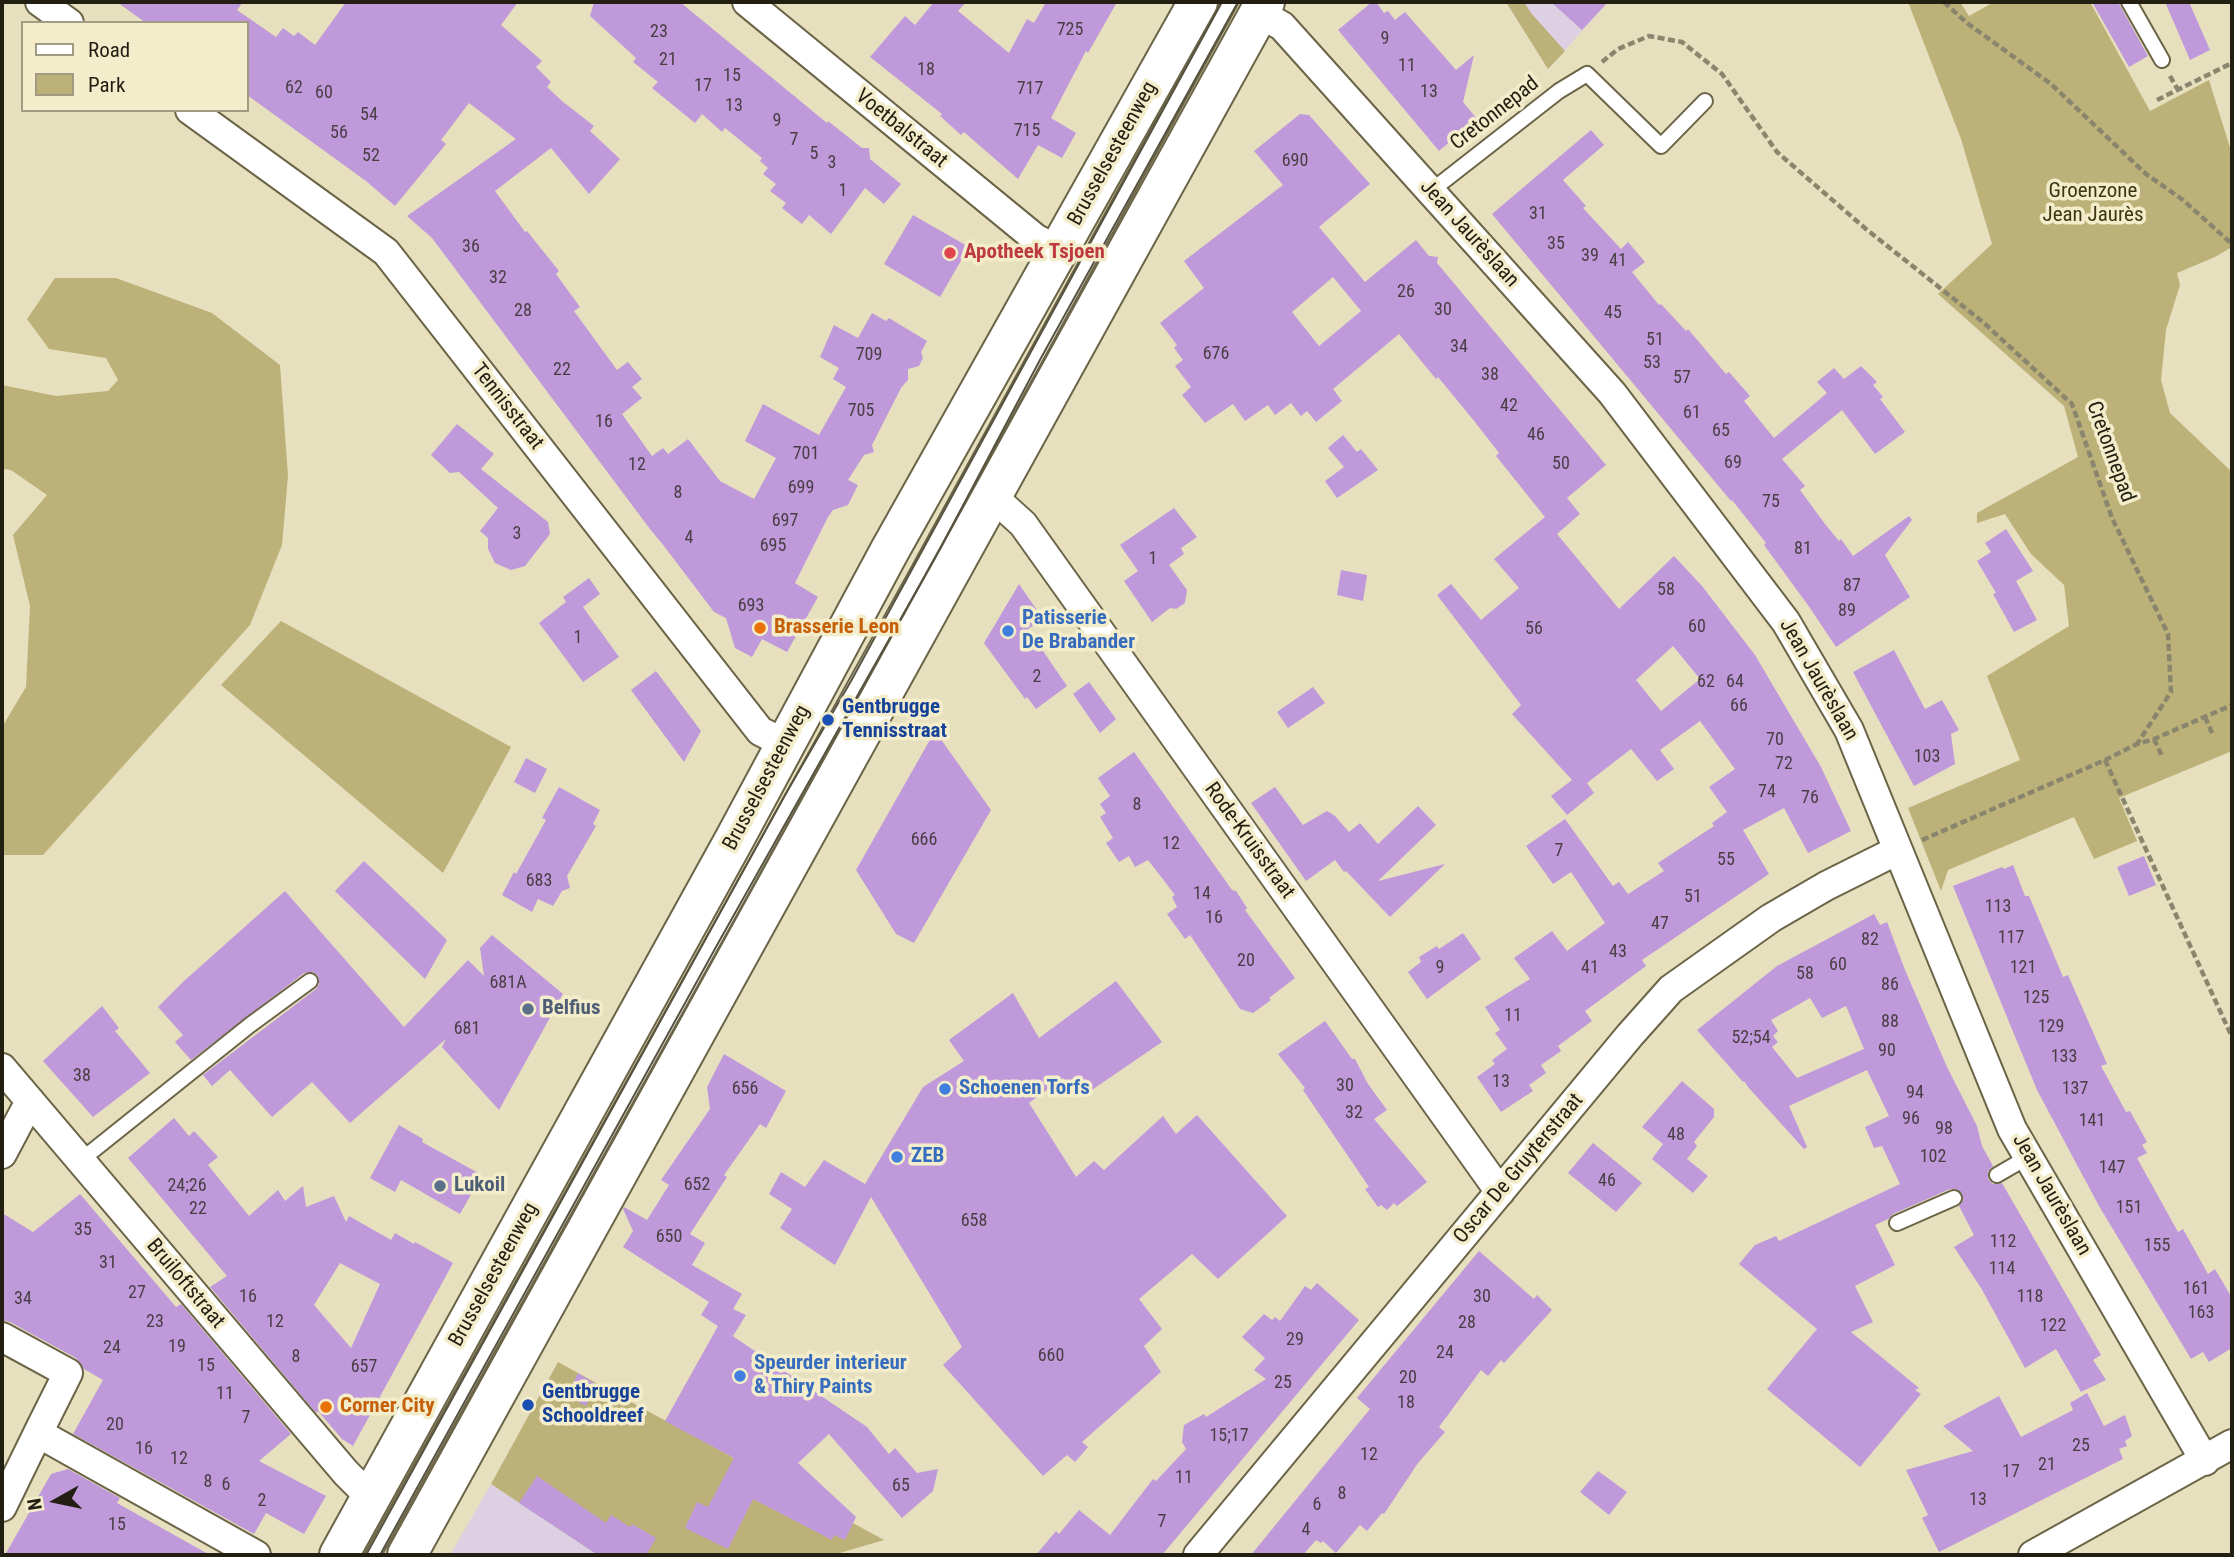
<!DOCTYPE html>
<html>
<head>
<meta charset="utf-8">
<style>
  body { margin:0 }
  #map { position:relative; width:2234px; height:1557px; overflow:hidden; background:#e7e0be; font-family:"Roboto Condensed",sans-serif }
  canvas { display:block }
  .frame { position:absolute; inset:0; border:4px solid #221f12; pointer-events:none }
  .legend { position:absolute; left:21px; top:21px; width:228px; height:91px; box-sizing:border-box; background:#f4edcb; border:2px solid #a09b81; margin:0; padding:9px 12px; list-style:none; font-size:21px; color:#221f12 }
  .legend li { display:flex; align-items:center; gap:14px; height:35px }
  .legend b { width:35px; border:2px solid #a09b81 }
  .north { position:absolute; left:21px; top:1466px; width:70px; height:70px; -webkit-text-stroke:5px #f4edcb; paint-order:stroke; rotate:261deg; font-size:19px; font-weight:700; line-height:28px; text-align:center; color:#221f12 }
  .north::after { content:''; display:block; margin:auto; width:24px; height:32px; background:#221f12; clip-path:polygon(50% 0,100% 100%,50% 72%,0 100%) }
</style>
</head>
<body>
<div id="map">
<canvas width="2234" height="1557"></canvas>
<div class="frame"></div>
<ul class="legend">
<li><b style="height:9px;background:#fff"></b>Road</li>
<li><b style="height:19px;background:#bdb17a"></b>Park</li>
</ul>
<div class="north">N</div>
</div>
<script>
const context = document.querySelector('canvas').getContext('2d');
context.lineJoin = 'round';
function fillPath(path, color) {
  context.fillStyle = color;
  context.fill(path, 'evenodd');
}
function shape(rows) {
  const path = new Path2D();
  for (const r of rows) {
    path.moveTo(r[0], r[1]);
    for (let i = 2; i < r.length; i += 2) path.lineTo(r[i], r[i + 1]);
  }
  return path;
}
function trace(path, color, width, dash) {
  context.strokeStyle = color;
  context.lineWidth = width;
  context.lineCap = dash ? 'butt' : 'round';
  context.setLineDash(dash || []);
  context.stroke(path);
}
function label(font, color, halo, rows, align = 'center') {
  context.font = font + ' "Roboto Condensed",sans-serif';
  context.lineWidth = 7;
  context.setLineDash([]);
  context.textBaseline = 'middle';
  context.strokeStyle = halo;
  context.fillStyle = color;
  for (const [text, x, y, turn = 0] of rows) {
    context.save();
    context.translate(x, y);
    context.rotate((+turn || 0) * Math.PI / 180);
    context.textAlign = isNaN(turn) ? turn : align;
    if (halo) context.strokeText(text, 0, 0);
    context.fillText(text, 0, 0);
    context.restore();
  }
}
fillPath(shape([
  [1506,2,1608,2,1548,69],
  [491,1484,598,1555,450,1555]
]), '#ded0e3');
fillPath(shape([
  [1506,2,1524,2,1531,13,1565,51,1548,69],
  [1908,2,1960,2,1969,16,1994,2,2090,2,2150,111,2209,80,2232,154,2232,247,2215,257,2177,273,2180,285,2166,330,2161,380,2170,413,2232,472,2232,751,2119,798,2137,841,2094,859,2074,817,1948,870,1941,891,1908,808,2020,760,1987,676,2069,626,2064,585,2031,554,2005,514,1977,523,1977,513,2078,457,2064,406,1938,294,1992,244,1961,139],
  [55,278,116,278,212,313,280,365,288,476,282,545,250,625,43,855,2,855,2,727,26,687,30,606,13,535,47,495,11,470,2,469,2,385,56,396,108,391,118,380,106,358,49,349,27,319],
  [281,621,511,747,443,873,221,685],
  [558,1362,578,1373,884,1540,833,1555,598,1555,491,1484]
]), '#bdb17a');
fillPath(shape([
  [117,2,243,2,237,10,276,37,283,28,294,36,298,32,315,45,346,2,518,2,501,25,542,61,536,67,551,82,547,87,562,101,594,126,590,131,620,159,589,194,551,148,495,191,525,232,527,231,559,271,556,274,580,307,574,311,617,370,628,362,642,379,632,387,642,398,622,414,652,456,663,448,668,454,688,439,720,481,754,499,776,458,745,441,763,404,819,435,846,387,833,379,839,368,820,357,834,325,858,338,872,313,886,321,889,318,927,341,921,352,923,358,919,366,908,369,908,380,901,388,872,445,874,452,864,455,848,480,858,485,848,505,833,510,828,517,795,583,818,597,787,652,762,639,752,657,735,648,726,618,714,612,664,546,650,529,432,238,407,216,516,139,469,103,441,140,446,144,395,206,366,181,247,95,247,23,146,23],
  [594,2,680,2,827,123,828,121,862,148,869,148,870,159,901,184,884,204,865,188,831,234,809,215,802,224,782,208,786,203,770,191,776,184,763,174,768,168,760,161,762,158,725,128,722,132,702,114,695,123,652,88,658,82,633,62,636,58,590,16],
  [934,2,966,2,958,11,1009,53,1027,19,1034,23,1046,2,1117,2,1088,53,1086,51,1051,118,1076,133,1062,158,1038,145,1018,179,964,132,961,135,940,116,942,114,870,57,905,16,915,25],
  [1372,2,1376,2,1384,13,1388,11,1395,20,1405,12,1456,70,1474,55,1463,102,1477,119,1439,151,1338,30],
  [1551,2,1608,2,1582,30],
  [2092,2,2118,2,2148,56,2129,67],
  [2165,2,2189,2,2210,50,2190,60],
  [1300,114,1309,115,1370,184,1319,227,1365,282,1416,240,1429,256,1438,257,1437,263,1606,465,1567,498,1580,514,1557,534,1619,609,1674,556,1702,586,1755,655,1821,767,1851,831,1808,853,1784,808,1743,830,1769,874,1642,960,1646,966,1585,1011,1592,1021,1558,1046,1561,1051,1541,1065,1546,1073,1529,1085,1533,1091,1501,1112,1477,1077,1495,1064,1492,1060,1507,1049,1495,1033,1500,1030,1485,1007,1530,979,1514,958,1552,931,1567,951,1605,923,1571,872,1553,884,1526,846,1565,819,1613,886,1619,882,1628,894,1664,871,1658,863,1714,826,1712,823,1727,812,1709,787,1735,769,1700,721,1660,750,1674,769,1657,781,1631,749,1587,783,1594,793,1567,815,1551,796,1572,780,1512,714,1521,705,1437,595,1451,584,1481,620,1519,588,1494,559,1545,517,1496,456,1499,453,1475,422,1438,377,1436,379,1399,334,1333,389,1342,401,1316,422,1307,411,1301,416,1291,403,1275,415,1268,405,1245,421,1233,404,1205,423,1182,395,1191,387,1175,366,1183,360,1174,348,1177,345,1160,323,1204,288,1184,261,1283,185,1254,151],
  [1333,277,1361,311,1319,346,1292,312],
  [1673,646,1700,679,1661,711,1636,680],
  [1591,130,1604,145,1563,180,1586,206,1583,208,1621,249,1628,242,1645,262,1632,272,1659,305,1661,304,1686,331,1688,329,1726,374,1729,372,1750,396,1744,401,1774,438,1827,393,1817,382,1834,368,1844,379,1861,366,1877,382,1873,385,1883,397,1880,399,1905,432,1875,454,1842,410,1782,459,1805,486,1800,490,1825,524,1839,541,1841,539,1853,556,1909,516,1912,520,1885,555,1910,597,1836,647,1810,608,1764,545,1766,543,1732,500,1731,501,1492,214],
  [913,215,969,247,940,297,884,264],
  [457,424,494,454,481,469,548,522,550,534,525,566,511,570,495,563,488,549,488,538,480,531,498,508,459,472,450,473,431,455],
  [1343,435,1357,452,1361,449,1378,470,1337,498,1325,481,1344,467,1328,448],
  [1174,508,1197,537,1181,548,1184,554,1169,565,1187,590,1185,603,1176,609,1170,608,1152,622,1124,581,1138,571,1120,545],
  [2006,529,2033,571,2016,581,2037,620,2014,632,1993,594,1996,593,1977,561,1991,552,1985,543],
  [1341,570,1367,575,1363,601,1337,595],
  [589,578,600,594,583,607,619,657,583,682,539,623,566,602,563,597],
  [1019,584,1043,619,1028,629,1067,686,1036,709,1027,697,1025,699,984,643],
  [1894,650,1925,709,1942,700,1959,730,1951,734,1955,764,1914,786,1853,672],
  [656,671,701,731,684,762,631,690],
  [1089,682,1116,719,1100,733,1073,694],
  [1313,687,1325,703,1288,728,1277,712],
  [935,731,991,810,914,943,896,934,856,870],
  [1134,752,1232,890,1236,891,1247,908,1245,910,1295,978,1269,998,1271,1000,1253,1013,1240,1009,1190,935,1185,939,1167,914,1177,907,1172,897,1175,895,1148,860,1135,867,1129,856,1119,862,1106,843,1113,838,1100,817,1106,813,1100,804,1110,796,1098,778],
  [526,758,547,769,535,793,514,782],
  [559,787,600,810,593,824,596,826,567,876,570,888,562,891,553,906,538,899,532,912,502,895,514,872,516,874,546,820,542,818],
  [1275,787,1303,825,1327,811,1335,816,1349,832,1360,823,1378,844,1418,806,1436,825,1378,881,1445,864,1390,917,1346,871,1344,872,1335,860,1306,881,1251,803],
  [2144,856,2156,885,2129,896,2117,867],
  [364,861,447,940,425,979,335,891],
  [2013,865,2025,896,2029,896,2035,910,2063,977,2068,975,2107,1064,2101,1066,2126,1112,2130,1111,2147,1142,2142,1145,2147,1153,2137,1158,2178,1232,2183,1229,2208,1274,2215,1269,2232,1298,2232,1348,2209,1362,2203,1352,2191,1359,2099,1206,2037,1090,1953,886,2002,867,2004,869],
  [285,891,404,1027,468,960,484,976,480,948,492,935,563,994,499,1110,442,1047,446,1039,350,1123,312,1082,272,1117,230,1070,212,1086,203,1075,316,989,319,984,318,976,313,972,304,973,191,1060,175,1042,183,1035,158,1007,184,981],
  [1874,914,1880,925,1887,922,1905,970,1947,1067,1977,1126,1982,1146,1993,1166,1988,1171,1988,1179,1993,1184,2002,1183,2101,1355,2093,1360,2106,1380,2081,1392,2056,1349,2025,1368,1981,1288,1954,1247,1974,1235,1959,1206,1963,1200,1962,1194,1956,1189,1950,1189,1893,1214,1888,1219,1875,1225,1895,1265,1855,1286,1873,1322,1851,1332,1919,1388,1915,1390,1921,1394,1860,1467,1767,1389,1817,1329,1739,1264,1755,1245,1776,1236,1779,1241,1900,1184,1882,1146,1874,1148,1865,1127,1889,1116,1867,1070,1789,1106,1807,1147,1804,1149,1748,1087,1744,1081,1743,1082,1697,1030,1777,966],
  [1810,998,1822,1018,1846,1006,1864,1049,1797,1078,1772,1047,1778,1042,1773,1036,1778,1031,1771,1020],
  [1463,933,1481,959,1427,999,1408,972,1421,962,1419,957,1437,946,1439,949],
  [1116,981,1162,1042,1083,1096,1063,1078,1029,1103,1076,1177,1094,1161,1104,1170,1163,1116,1176,1134,1197,1115,1287,1216,1218,1279,1192,1254,1139,1299,1162,1329,1144,1346,1161,1372,1082,1442,1088,1447,1075,1462,1067,1455,1043,1476,943,1365,962,1347,871,1197,835,1265,780,1228,792,1209,769,1194,781,1172,805,1187,824,1160,865,1184,923,1087,964,1061,949,1040,1013,993,1039,1038],
  [102,1006,119,1028,115,1031,150,1073,93,1117,43,1061],
  [1325,1021,1352,1059,1355,1059,1368,1084,1387,1110,1374,1119,1427,1182,1397,1206,1394,1203,1387,1210,1381,1205,1378,1207,1365,1189,1369,1187,1303,1090,1305,1088,1278,1054],
  [724,1054,786,1091,766,1128,760,1124,724,1175,727,1177,690,1234,705,1243,692,1265,742,1294,733,1309,746,1315,733,1336,701,1315,709,1302,623,1247,633,1231,623,1209,624,1207,647,1220,669,1185,661,1180,710,1109,707,1087],
  [1682,1081,1714,1109,1714,1117,1694,1142,1697,1146,1687,1159,1708,1176,1693,1193,1652,1159,1663,1144,1642,1127],
  [174,1118,189,1136,194,1131,218,1157,208,1165,249,1216,278,1190,285,1201,303,1186,306,1207,334,1196,346,1222,349,1216,391,1240,395,1233,414,1244,415,1242,453,1263,353,1446,342,1439,318,1411,316,1413,210,1287,227,1276,128,1158],
  [340,1263,380,1284,351,1348,314,1305],
  [399,1125,423,1139,422,1142,482,1175,460,1214,401,1180,395,1192,370,1178],
  [1593,1143,1642,1183,1616,1212,1568,1173],
  [80,1194,176,1307,181,1304,291,1434,259,1461,326,1496,304,1534,266,1513,254,1534,73,1434,103,1380,84,1369,76,1358,10,1322,2,1320,2,1213,33,1232],
  [1479,1251,1534,1299,1537,1295,1552,1310,1504,1363,1501,1360,1488,1376,1481,1370,1439,1427,1445,1432,1418,1463,1384,1514,1382,1513,1367,1531,1360,1525,1336,1553,1323,1541,1321,1543,1316,1540,1303,1555,1251,1555,1370,1409,1357,1398],
  [1317,1283,1359,1320,1162,1555,1036,1555,1056,1531,1059,1534,1079,1510,1110,1535,1153,1479,1156,1481,1186,1449,1182,1442,1184,1425,1204,1414,1206,1417,1266,1379,1254,1370,1265,1358,1242,1337,1264,1314,1272,1320,1275,1317,1280,1321,1305,1286,1311,1290],
  [718,1326,867,1427,889,1454,895,1448,917,1473,938,1469,933,1491,902,1518,829,1434,798,1463,856,1517,845,1540,834,1535,832,1540,753,1499,728,1549,685,1528,697,1502,708,1507,734,1458,665,1421],
  [578,1373,597,1385,586,1406,567,1396],
  [2087,1393,2104,1426,2125,1415,2132,1436,2125,1441,2127,1446,2119,1449,2123,1459,1939,1552,1922,1518,1928,1515,1906,1470,1973,1451,1943,1426,1999,1396,2021,1437,2073,1410,2070,1403],
  [68,1469,120,1498,117,1503,210,1555,5,1555,51,1474],
  [1598,1471,1627,1492,1609,1515,1580,1492],
  [537,1476,606,1523,611,1515,630,1527,632,1524,656,1538,646,1555,598,1555,519,1503]
]), '#bf99da');
const lane = shape([
  [2129,2,2162,60],
  [1431,191,1559,91,1587,74,1661,146,1705,101],
  [80,1161,250,1025,310,981],
  [1997,1175,2028,1157],
  [1897,1223,1954,1198],
  [373,1555,914,579,1230,2]
]);
const street = shape([
  [40,2,69,23],
  [747,2,1035,238,1059,251],
  [1259,13,1282,26,1612,393,1786,622,1849,730,2012,1129,2205,1461],
  [190,110,386,252,760,731,785,744],
  [992,496,1023,524,1500,1192],
  [2,1068,346,1473,371,1498],
  [2,1154,30,1101],
  [2,1337,68,1373,38,1433,256,1555],
  [2,1507,38,1433],
  [1198,1555,1630,1035,1671,989,1771,918,1826,886,1898,850],
  [2033,1555,2232,1444]
]);
const primary = shape([
  [339,1555,734,840,890,550,1198,2],
  [407,1555,1265,2]
]);
trace(lane, '#6b6446', 18);
trace(street, '#6b6446', 32);
trace(primary, '#6b6446', 42);
trace(shape([
  [1944,2,1967,23,2051,84,2146,174,2183,200,2232,244],
  [1602,62,1618,49,1649,36,1682,42,1722,74,1777,152,1866,229,1984,323,2072,404,2112,518,2168,634,2171,692,2137,744],
  [2170,76,2178,90],
  [2157,100,2232,63],
  [2205,717,2213,735],
  [2154,739,2162,756],
  [2105,760,2232,1037],
  [1922,840,2105,760,2137,744,2154,739,2232,705]
]), '#8a856d', 4.5, [7, 3.5]);
trace(lane, '#fff', 14);
trace(street, '#fff', 28);
trace(primary, '#fff', 38);
trace(shape([
  [366,1555,785,795,851,681,1222,2],
  [380,1555,721,938,940,549,1041,358,1238,2]
]), '#575340', 2);
for (const [x, y, r, color] of [
  [950,253,7,"#e0444e"],
  [760,628,7,"#e8710a"],
  [1008,631,7,"#3f7fe0"],
  [828,720,7,"#1a4fb4"],
  [528,1009,7,"#5c6f8a"],
  [945,1089,7,"#3f7fe0"],
  [897,1157,7,"#3f7fe0"],
  [440,1186,7,"#5c6f8a"],
  [740,1376,7,"#3f7fe0"],
  [528,1405,7,"#1a4fb4"],
  [326,1407,7,"#e8710a"]
]) {
  const dot = new Path2D();
  dot.arc(x, y, r, 0, 2 * Math.PI);
  context.fillStyle = color;
  context.fill(dot);
  trace(dot, '#f4edcb', 2.5);
}
label('18px', '#493e44', null, [
  ["725",1070,30],
  ["23",659,32],
  ["9",1385,39],
  ["21",668,60],
  ["11",1407,66],
  ["18",926,70],
  ["15",732,76],
  ["17",703,86],
  ["62",294,88],
  ["717",1030,89],
  ["13",1429,92],
  ["60",324,93],
  ["13",734,106],
  ["54",369,115],
  ["9",777,121],
  ["715",1027,131],
  ["56",339,133],
  ["7",794,140],
  ["5",814,154],
  ["52",371,156],
  ["690",1295,161],
  ["3",832,163],
  ["1",843,191],
  ["31",1538,214],
  ["35",1556,244],
  ["36",471,247],
  ["39",1590,256],
  ["41",1618,261],
  ["32",498,278],
  ["26",1406,292],
  ["30",1443,310],
  ["28",523,311],
  ["45",1613,313],
  ["51",1655,340],
  ["34",1459,347],
  ["676",1216,354],
  ["709",869,355],
  ["53",1652,363],
  ["22",562,370],
  ["38",1490,375],
  ["57",1682,378],
  ["42",1509,406],
  ["705",861,411],
  ["61",1692,413],
  ["16",604,422],
  ["65",1721,431],
  ["46",1536,435],
  ["701",806,454],
  ["69",1733,463],
  ["50",1561,464],
  ["12",637,465],
  ["699",801,488],
  ["8",678,493],
  ["75",1771,502],
  ["697",785,521],
  ["3",517,534],
  ["4",689,538],
  ["695",773,546],
  ["81",1803,549],
  ["1",1153,559],
  ["87",1852,586],
  ["58",1666,590],
  ["693",751,606],
  ["89",1847,611],
  ["60",1697,627],
  ["56",1534,629],
  ["1",578,638],
  ["2",1037,677],
  ["62",1706,682],
  ["64",1735,682],
  ["66",1739,706],
  ["70",1775,740],
  ["103",1927,757],
  ["72",1784,764],
  ["74",1767,792],
  ["76",1810,798],
  ["8",1137,805],
  ["666",924,840],
  ["12",1171,844],
  ["7",1559,851],
  ["55",1726,860],
  ["683",539,881],
  ["14",1202,894],
  ["51",1693,897],
  ["113",1998,907],
  ["16",1214,918],
  ["47",1660,924],
  ["117",2011,938],
  ["82",1870,940],
  ["43",1618,952],
  ["20",1246,961],
  ["60",1838,965],
  ["9",1440,968],
  ["41",1590,968],
  ["121",2023,968],
  ["58",1805,974],
  ["681A",508,983],
  ["86",1890,985],
  ["125",2036,998],
  ["11",1513,1016],
  ["88",1890,1022],
  ["129",2051,1027],
  ["681",467,1029],
  ["52;54",1751,1038],
  ["90",1887,1051],
  ["133",2064,1057],
  ["38",82,1076],
  ["13",1501,1082],
  ["30",1345,1086],
  ["656",745,1089],
  ["137",2075,1089],
  ["94",1915,1093],
  ["32",1354,1113],
  ["96",1911,1119],
  ["141",2092,1121],
  ["98",1944,1129],
  ["48",1676,1135],
  ["102",1933,1157],
  ["147",2112,1168],
  ["46",1607,1181],
  ["652",697,1185],
  ["24;26",187,1186],
  ["151",2129,1208],
  ["22",198,1209],
  ["658",974,1221],
  ["35",83,1230],
  ["650",669,1237],
  ["112",2003,1242],
  ["155",2157,1246],
  ["31",108,1263],
  ["114",2002,1269],
  ["161",2196,1289],
  ["27",137,1293],
  ["16",248,1297],
  ["30",1482,1297],
  ["118",2030,1297],
  ["34",23,1299],
  ["163",2201,1313],
  ["23",155,1322],
  ["12",275,1322],
  ["28",1467,1323],
  ["122",2053,1326],
  ["29",1295,1340],
  ["19",177,1347],
  ["24",112,1348],
  ["24",1445,1353],
  ["660",1051,1356],
  ["8",296,1357],
  ["15",206,1366],
  ["657",364,1367],
  ["20",1408,1378],
  ["25",1283,1383],
  ["11",225,1394],
  ["18",1406,1403],
  ["7",246,1418],
  ["20",115,1425],
  ["15;17",1229,1436],
  ["25",2081,1446],
  ["16",144,1449],
  ["12",1369,1455],
  ["12",179,1459],
  ["21",2047,1465],
  ["17",2011,1472],
  ["11",1184,1478],
  ["8",208,1482],
  ["6",226,1485],
  ["65",901,1486],
  ["8",1342,1494],
  ["13",1978,1500],
  ["2",262,1501],
  ["6",1317,1505],
  ["7",1162,1522],
  ["15",117,1525],
  ["4",1306,1530]
]);
label('21px', '#221f12', '#f4edcb', [
  ["Cretonnepad",1495,114,-38],
  ["Voetbalstraat",901,129,39],
  ["Brusselsesteenweg",1113,154,-61],
  ["Jean Jaurèslaan",1469,234,48],
  ["Tennisstraat",507,407,52],
  ["Cretonnepad",2110,452,70],
  ["Jean Jaurèslaan",1818,680,60],
  ["Brusselsesteenweg",767,778,-62],
  ["Rode-Kruisstraat",1249,841,54],
  ["Oscar De Gruyterstraat",1519,1169,-50],
  ["Jean Jaurèslaan",2051,1195,60],
  ["Brusselsesteenweg",494,1275,-61],
  ["Bruiloftstraat",185,1284,50]
]);
label('21px', '#3d3614', '#f4edcb', [
  ["Groenzone",2093,192],
  ["Jean Jaurès",2093,216]
]);
label('bold 21px', '#be3a42', '#f4edcb', [
  ["Apotheek Tsjoen",964,253]
], 'left');
label('bold 21px', '#366cbe', '#f4edcb', [
  ["Patisserie",1022,619],
  ["De Brabander",1022,643],
  ["Schoenen Torfs",959,1089],
  ["ZEB",911,1157],
  ["Speurder interieur",754,1364],
  ["& Thiry Paints",754,1388]
], 'left');
label('bold 21px', '#c56008', '#f4edcb', [
  ["Brasserie Leon",774,628],
  ["Corner City",340,1407]
], 'left');
label('bold 21px', '#164399', '#f4edcb', [
  ["Gentbrugge",842,708],
  ["Tennisstraat",842,732],
  ["Gentbrugge",542,1393],
  ["Schooldreef",542,1417]
], 'left');
label('bold 21px', '#4e5e75', '#f4edcb', [
  ["Belfius",542,1009],
  ["Lukoil",454,1186]
], 'left');
</script>
</body>
</html>
